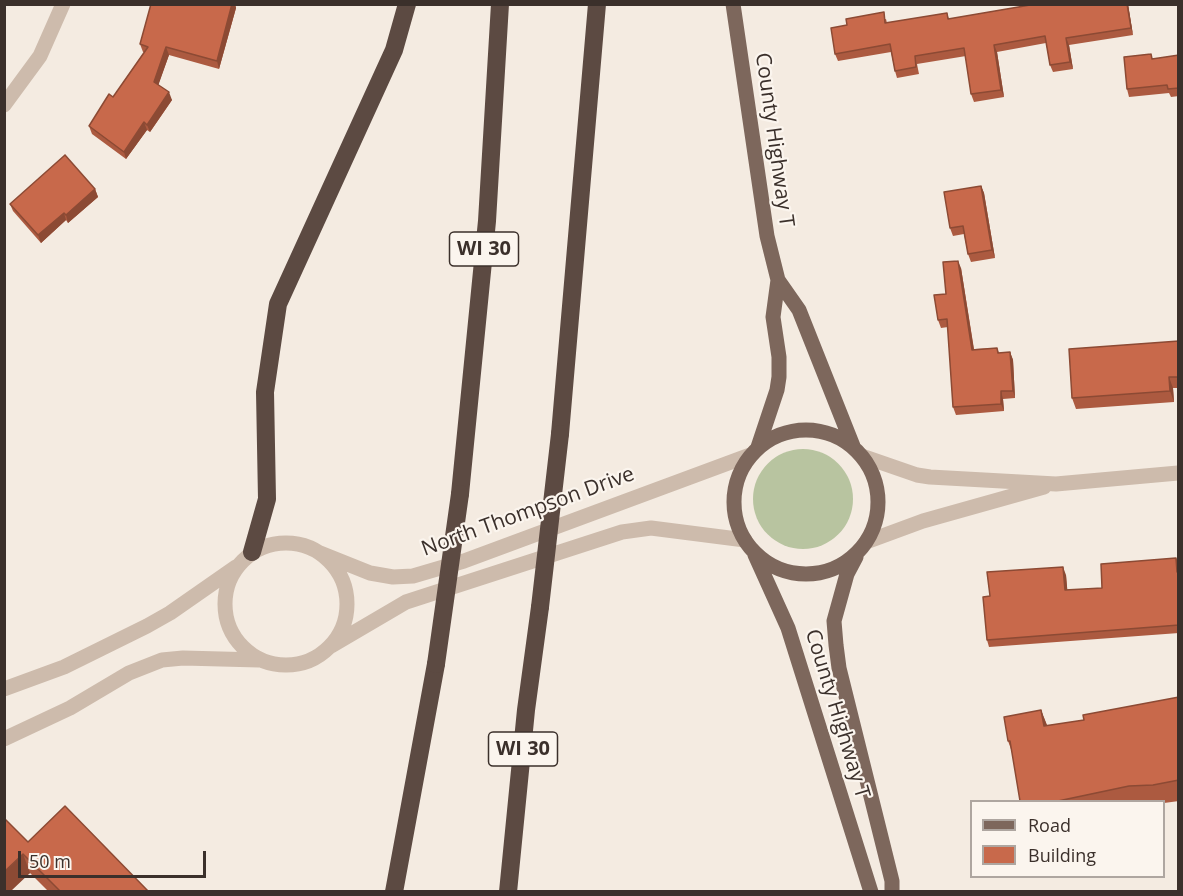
<!DOCTYPE html>
<html>
<head>
<meta charset="utf-8">
<style>
  body { margin:0 }
  #map { position:relative; width:1183px; height:896px; overflow:hidden; background:#f4ebe1; font-family:"Open Sans",sans-serif }
  canvas { display:block }
  .frame { position:absolute; inset:0; border:6px solid #3b302b; pointer-events:none }
  .legend { position:absolute; left:970px; top:800px; width:195px; height:78px; box-sizing:border-box; background:#fbf5ee; border:2px solid #aea6a0; margin:0; padding:8px 10px; list-style:none; font-size:18px; color:#3b302b }
  .legend li { display:flex; align-items:center; gap:12px; height:30px }
  .legend b { width:30px; border:2px solid #aea6a0 }
  .scale { position:absolute; left:18px; top:851px; width:188px; height:27px; box-sizing:border-box; border:3px solid #3b302b; border-top:0; padding-left:8px; font-size:18px; line-height:21px; white-space:nowrap; color:#3b302b; -webkit-text-stroke:4px #fbf5ee; paint-order:stroke }
</style>
</head>
<body>
<div id="map">
<canvas width="1183" height="896"></canvas>
<div class="frame"></div>
<ul class="legend">
<li><b style="height:8px;background:#7d675c"></b>Road</li>
<li><b style="height:16px;background:#c8694b"></b>Building</li>
</ul>
<div class="scale">50 m</div>
</div>
<script>
const context = document.querySelector('canvas').getContext('2d');
context.lineJoin = 'round';
function fillPath(path, color) {
  context.fillStyle = color;
  context.fill(path, 'evenodd');
}
function shape(rows) {
  const path = new Path2D();
  for (const r of rows) {
    if (r.length === 3) {
      path.moveTo(r[0] + r[2], r[1]);
      path.arc(r[0], r[1], r[2], 0, 2 * Math.PI);
      continue;
    }
    path.moveTo(r[0], r[1]);
    for (let i = 2; i < r.length; i += 2) path.lineTo(r[i], r[i + 1]);
  }
  return path;
}
function trace(path, color, width, dash) {
  context.strokeStyle = color;
  context.lineWidth = width;
  context.lineCap = dash ? 'butt' : 'round';
  context.setLineDash(dash || []);
  context.stroke(path);
}
function label(font, color, halo, rows, align = 'center') {
  context.font = font + ' "Open Sans",sans-serif';
  context.lineWidth = 4.5;
  context.setLineDash([]);
  context.textBaseline = 'middle';
  context.strokeStyle = halo;
  context.fillStyle = color;
  for (const [text, x, y, turn = 0] of rows) {
    context.save();
    context.translate(x, y);
    context.rotate((+turn || 0) * Math.PI / 180);
    context.textAlign = isNaN(turn) ? turn : align;
    if (halo) context.strokeText(text, 0, 0);
    context.fillText(text, 0, 0);
    context.restore();
  }
}
fillPath(shape([
  [803,499,50]
]), '#b8c4a0');
trace(shape([
  [4,105,40,56,63,4],
  [862,456,917,475,930,477,1056,484,1178,473],
  [866,542,923,521,1044,487],
  [286,604,61],
  [320,553,370,573,393,577,413,576,464,561,750,455],
  [331,646,406,602,622,532,651,528,745,540],
  [4,689,64,667,147,626,170,613,236,567],
  [4,739,70,708,129,673,162,660,183,658,259,660]
]), '#cdbbac', 15);
trace(shape([
  [733,4,767,236,778,280,773,317,779,357,779,377,777,390,758,447],
  [778,280,799,310,853,446],
  [806,502,72],
  [755,555,788,628,871,892],
  [856,557,847,574,834,621,836,645,839,668,892,881,892,892]
]), '#7d675c', 15);
trace(shape([
  [560,434,597,4],
  [460,494,487,221,500,4],
  [252,552,267,499,265,392,278,304,394,50,407,4],
  [394,892,436,664],
  [508,892,526,710,540,607]
]), '#5c4a42', 18);
trace(shape([
  [540,607,560,434],
  [436,664,460,494]
]), '#5c4a42', 18);
fillPath(shape([
  [151,4,235,4,236,8,219,69,169,55,158,85,172,100,150,132,147,130,126,159,92,134,89,126,113,97,144,52,143,52,140,44],
  [1128,4,1133,35,1069,45,1073,69,1053,72,1050,65,1046,43,997,52,1004,97,974,102,971,94,966,56,917,64,919,74,897,78,895,71,891,52,838,61,835,54,847,25,886,19,887,23,947,13,949,19],
  [1179,55,1179,96,1171,97,1169,93,1129,97,1127,89,1153,59],
  [981,186,984,193,995,258,971,262,968,254,964,234,953,236,950,228],
  [95,189,98,197,68,223,66,220,41,243,13,211,10,204],
  [961,268,974,349,997,348,999,353,1010,352,1013,360,1015,398,1003,399,1004,411,956,415,953,407,948,327,941,328,938,320,946,294],
  [1179,341,1179,388,1173,388,1174,402,1076,409,1072,398],
  [1176,558,1179,565,1179,633,989,647,987,640,1066,575,1067,590,1102,588],
  [1179,697,1179,801,1164,803,1164,801,1020,801,1012,752,1008,741,1041,710,1047,726,1084,720],
  [28,842,148,891,48,891,30,873,4,891]
]), '#ac5a40');
fillPath(shape([
  [232,4,235,4,236,8,219,69,217,61],
  [1127,4,1128,4,1133,35,1131,28],
  [1066,38,1069,45,1073,69,1070,62],
  [994,45,997,52,1004,97,1001,90],
  [166,47,169,55,157,89,154,82],
  [169,92,172,100,150,132,147,125],
  [144,122,147,130,126,159,124,152],
  [981,186,984,193,995,258,992,250],
  [95,189,98,197,68,223,66,215],
  [64,213,66,220,41,243,38,235],
  [958,261,961,268,975,357,972,350],
  [1010,352,1013,360,1015,398,1013,391],
  [1169,377,1173,388,1174,402,1170,391],
  [1001,391,1003,399,1004,411,1001,404],
  [1176,558,1179,565,1179,576,1177,572],
  [1063,567,1066,575,1068,597,1065,590],
  [1041,710,1049,730,1044,726],
  [23,854,30,873,11,891,4,891,4,872]
]), '#8c4a34');
const building = shape([
  [151,4,232,4,217,61,166,47,154,82,169,92,147,125,144,122,124,152,89,126,109,94,113,97,148,47,140,44,151,4],
  [1036,4,1127,4,1131,28,1066,38,1070,62,1050,65,1045,36,994,45,1001,90,971,94,964,48,915,56,916,67,895,71,890,44,835,54,831,28,847,25,846,19,884,12,885,23,947,13,948,19,1036,4],
  [1151,54,1152,59,1179,55,1179,88,1168,89,1167,85,1127,89,1124,57,1151,54],
  [65,155,95,189,66,215,64,213,38,235,10,204,65,155],
  [981,186,992,250,968,254,963,226,950,228,944,192,981,186],
  [958,261,972,350,997,348,998,353,1010,352,1013,391,1001,391,1001,404,953,407,947,319,938,320,934,295,946,294,943,262,958,261],
  [1179,341,1179,377,1169,377,1170,391,1072,398,1069,349,1179,341],
  [1176,558,1177,572,1179,572,1179,625,987,640,983,597,990,596,987,572,1063,567,1065,590,1102,588,1101,564,1176,558],
  [1179,697,1179,780,1153,785,1129,786,1058,801,1020,801,1010,741,1008,741,1004,717,1041,710,1044,726,1084,720,1083,715,1179,697],
  [65,806,148,891,60,891,23,854,4,872,4,818,28,842,65,806]
]);
fillPath(building, '#c8694b');
trace(building, '#8c4a34', 1.5);
for (const [x, y, w] of [
  [484,249,69],
  [523,749,69]
]) {
  const box = new Path2D();
  box.roundRect(x - w / 2, y - 17, w, 34, 4.5);
  context.fillStyle = '#fbf5ee';
  context.fill(box);
  trace(box, '#3b302b', 1.5);
}
label('bold 20px', '#3b302b', null, [
  ["WI 30",484,249],
  ["WI 30",523,749]
]);
label('21px', '#3b302b', '#fbf5ee', [
  ["County Highway T",774,140,82],
  ["North Thompson Drive",528,512,-20],
  ["County Highway T",837,714,73]
]);
</script>
</body>
</html>
